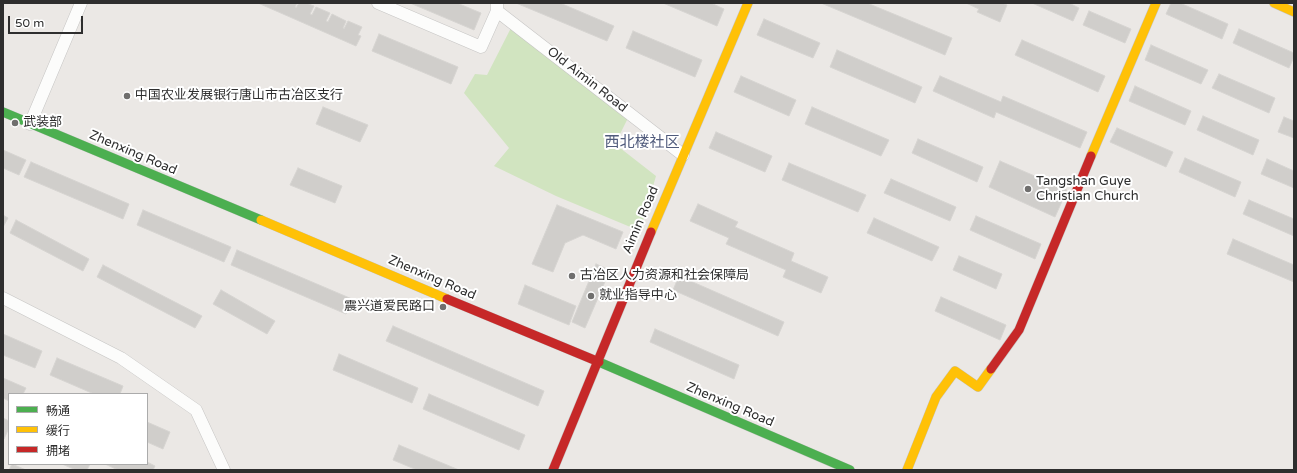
<!DOCTYPE html>
<html>
<head>
<meta charset="utf-8">
<style>
  body { margin:0 }
  #map { position:relative; width:1297px; height:473px; overflow:hidden; background:#ebe8e5; font-family:"Varela Round","Noto Sans SC",sans-serif }
  canvas { display:block }
  .frame { position:absolute; inset:0; border:4px solid #2e2e2e; pointer-events:none }
  .legend { position:absolute; left:8px; top:393px; width:140px; height:72px; box-sizing:border-box; background:#fff; border:1px solid #ababab; margin:0; padding:5px 7px; list-style:none; font-size:12px; color:#2e2e2e }
  .legend li { display:flex; align-items:center; gap:8px; height:20px }
  .legend b { width:20px; border:1px solid #ababab }
  .scale { position:absolute; left:8px; top:16px; width:75px; height:18px; box-sizing:border-box; border:2px solid #2e2e2e; border-top:0; padding-left:5px; font-size:12px; line-height:14px; white-space:nowrap; color:#2e2e2e; -webkit-text-stroke:3px #fff; paint-order:stroke }
</style>
</head>
<body>
<div id="map">
<canvas width="1297" height="473"></canvas>
<div class="frame"></div>
<ul class="legend">
<li><b style="height:5px;background:#4caf50"></b>畅通</li>
<li><b style="height:5px;background:#ffc107"></b>缓行</li>
<li><b style="height:5px;background:#c62828"></b>拥堵</li>
</ul>
<div class="scale">50 m</div>
</div>
<script>
const context = document.querySelector('canvas').getContext('2d');
context.lineJoin = 'round';
function fillPath(path, color) {
  context.fillStyle = color;
  context.fill(path, 'evenodd');
}
function shape(rows) {
  const path = new Path2D();
  for (const r of rows) {
    path.moveTo(r[0], r[1]);
    for (let i = 2; i < r.length; i += 2) path.lineTo(r[i], r[i + 1]);
  }
  return path;
}
function trace(path, color, width, dash) {
  context.strokeStyle = color;
  context.lineWidth = width;
  context.lineCap = dash ? 'butt' : 'round';
  context.setLineDash(dash || []);
  context.stroke(path);
}
function label(font, color, halo, rows, align = 'center') {
  context.font = font + ' "Varela Round","Noto Sans SC",sans-serif';
  context.lineWidth = 4;
  context.setLineDash([]);
  context.textBaseline = 'middle';
  context.strokeStyle = halo;
  context.fillStyle = color;
  for (const [text, x, y, turn = 0] of rows) {
    context.save();
    context.translate(x, y);
    context.rotate((+turn || 0) * Math.PI / 180);
    context.textAlign = isNaN(turn) ? turn : align;
    if (halo) context.strokeText(text, 0, 0);
    context.fillText(text, 0, 0);
    context.restore();
  }
}
fillPath(shape([
  [513,24,630,114,615,144,656,176,640,231,556,196,494,166,509,148,464,93,475,74,487,75]
]), '#d1e4c0');
const building = shape([
  [258,3,297,3,295,7,296,8,299,3,306,3,314,6,310,14,312,15,316,7,330,13,326,21,328,22,332,14,346,21,343,28,344,29,348,21,362,27,358,35,361,36,356,46,258,3],
  [410,3,457,3,481,13,474,30,410,3],
  [516,3,560,3,614,26,607,41,516,3],
  [663,3,711,3,724,9,717,26,663,3],
  [821,3,867,3,952,38,945,55,821,3],
  [966,3,1002,3,1007,5,1000,22,977,12,979,9,966,3],
  [1032,3,1069,3,1079,8,1073,21,1032,3],
  [1171,3,1180,3,1228,24,1222,39,1166,14,1171,3],
  [1089,11,1131,29,1125,43,1083,25,1089,11],
  [764,19,820,43,813,58,757,35,764,19],
  [1239,29,1294,53,1294,57,1289,68,1233,43,1239,29],
  [633,31,702,60,695,77,626,48,633,31],
  [379,34,458,67,451,84,372,51,379,34],
  [1022,40,1105,76,1098,92,1015,55,1022,40],
  [1151,45,1208,70,1201,84,1145,60,1151,45],
  [837,50,922,87,915,103,830,67,837,50],
  [1219,74,1275,98,1269,113,1212,88,1219,74],
  [741,76,796,100,789,116,734,92,741,76],
  [940,76,1001,102,1003,96,1087,132,1080,148,996,112,994,118,933,91,940,76],
  [1135,86,1191,111,1185,125,1129,101,1135,86],
  [323,107,368,125,360,142,316,124,323,107],
  [812,107,889,140,881,156,805,124,812,107],
  [1203,116,1259,140,1253,155,1197,130,1203,116],
  [1284,117,1294,121,1294,138,1278,132,1284,117],
  [1117,128,1173,152,1166,167,1110,142,1117,128],
  [716,132,772,156,765,172,709,148,716,132],
  [918,139,983,167,977,182,912,153,918,139],
  [3,150,26,160,19,175,3,168,3,150],
  [1185,158,1241,182,1235,197,1179,172,1185,158],
  [1267,159,1294,171,1294,188,1261,174,1267,159],
  [1000,161,1067,190,1055,217,989,187,1000,161],
  [31,162,129,204,123,219,24,177,31,162],
  [789,163,866,195,858,212,782,180,789,163],
  [298,168,342,186,335,203,290,185,298,168],
  [891,179,956,207,950,221,884,193,891,179],
  [1249,200,1294,219,1294,236,1243,214,1249,200],
  [698,204,738,222,735,227,794,253,791,261,828,277,821,293,783,277,786,270,726,244,729,238,690,221,698,204],
  [557,205,623,232,616,249,583,235,565,243,553,272,532,264,557,205],
  [143,210,231,247,224,262,137,225,143,210],
  [3,215,8,218,3,227,3,215],
  [976,216,1041,244,1035,259,970,230,976,216],
  [874,218,939,247,932,261,867,233,874,218],
  [16,220,89,259,83,271,10,233,16,220],
  [1233,239,1294,265,1294,282,1227,254,1233,239],
  [237,250,352,299,346,314,231,265,237,250],
  [959,256,1002,274,996,289,953,270,959,256],
  [596,264,610,270,585,328,572,322,596,264],
  [103,265,202,316,195,328,97,277,103,265],
  [679,276,784,322,778,336,673,290,679,276],
  [525,285,576,306,569,325,518,304,525,285],
  [221,290,275,321,267,334,213,304,221,290],
  [941,297,1006,325,1000,340,935,311,941,297],
  [393,326,544,391,538,406,386,341,393,326],
  [655,329,739,365,734,379,650,342,655,329],
  [3,334,42,351,35,368,3,355,3,334],
  [339,354,418,388,412,403,333,370,339,354],
  [57,358,123,386,120,394,94,394,50,375,57,358],
  [3,378,26,388,23,394,9,394,9,401,3,398,3,378],
  [429,394,525,435,519,450,423,409,429,394],
  [3,418,9,421,9,428,4,439,3,439,3,418],
  [147,422,170,432,163,449,147,442,147,422],
  [399,445,459,470,417,470,393,460,399,445],
  [147,462,155,466,153,470,118,470,105,464,147,464,147,462],
  [12,464,26,470,9,470,12,464],
  [62,464,90,464,87,470,76,470,62,464]
]);
fillPath(building, '#d0cecb');
trace(building, '#d6d4d1', 1);
const street = shape([
  [378,3,481,47,497,11],
  [497,3,497,11,683,155],
  [30,124,81,3],
  [3,298,121,358,196,410,224,470]
]);
const fast = shape([
  [3,112,261,220],
  [599,362,850,470]
]);
const slow = shape([
  [1274,3,1294,12],
  [1091,156,1156,3],
  [261,220,447,299],
  [651,232,748,3],
  [907,470,936,397,955,371,978,387,991,369]
]);
const jam = shape([
  [447,299,599,362],
  [991,369,1019,330,1091,156],
  [553,470,651,232]
]);
trace(street, '#c6c5c4', 13);
trace(fast, '#c6c5c4', 10);
trace(slow, '#c6c5c4', 10);
trace(jam, '#c6c5c4', 10);
trace(street, '#fcfcfb', 12);
trace(fast, '#4caf50', 9);
trace(slow, '#ffc107', 9);
trace(jam, '#c62828', 9);
for (const [x, y, r, color] of [
  [127,96,4,"#706f6e"],
  [15,123,4,"#706f6e"],
  [1028,189,4,"#706f6e"],
  [572,276,4,"#706f6e"],
  [591,296,4,"#706f6e"],
  [443,307,4,"#706f6e"]
]) {
  const dot = new Path2D();
  dot.arc(x, y, r, 0, 2 * Math.PI);
  context.fillStyle = color;
  context.fill(dot);
  trace(dot, '#fff', 1.5);
}
label('13px', '#2e2e2e', '#fff', [
  ["Old Aimin Road",587,80,38],
  ["Zhenxing Road",133,153,23],
  ["Aimin Road",641,220,-67],
  ["Zhenxing Road",432,278,23],
  ["Zhenxing Road",730,405,23]
]);
label('13px', '#2e2e2e', '#fff', [
  ["中国农业发展银行唐山市古冶区支行",135,96],
  ["武装部",23,123],
  ["Tangshan Guye",1036,182],
  ["Christian Church",1036,197],
  ["古冶区人力资源和社会保障局",580,276],
  ["就业指导中心",599,296],
  ["震兴道爱民路口",435,307,"right"]
], 'left');
label('15px', '#505b7c', '#fff', [
  ["西北楼社区",642,143]
]);
</script>
</body>
</html>
